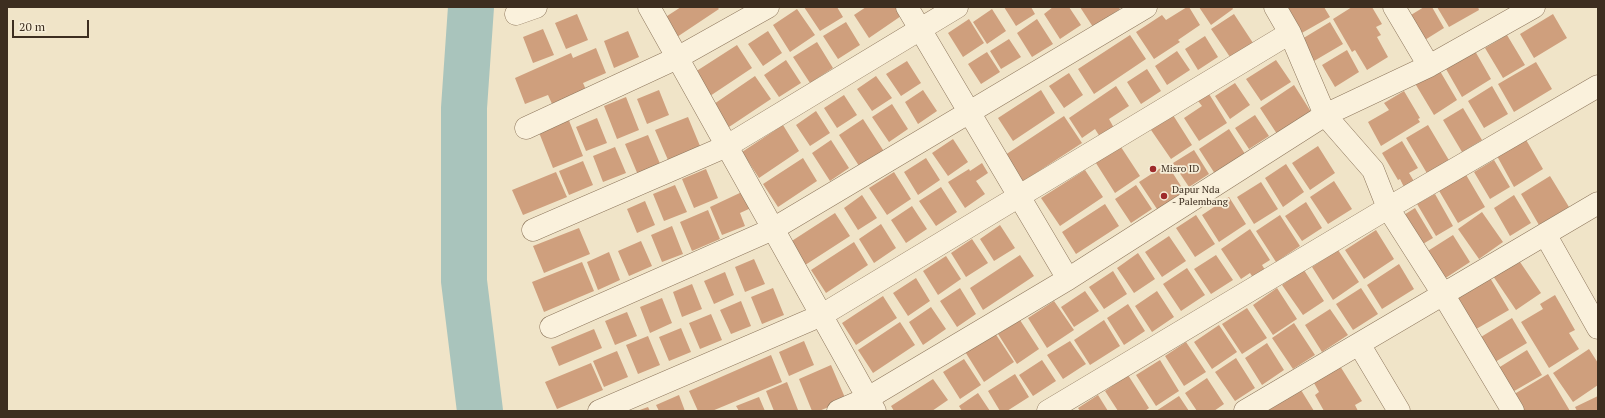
<!DOCTYPE html>
<html>
<head>
<meta charset="utf-8">
<style>
  body { margin:0 }
  #map { position:relative; width:1605px; height:418px; overflow:hidden; background:#f0e4c8; font-family:"PT Serif",serif }
  canvas { display:block }
  .frame { position:absolute; inset:0; border:8px solid #3d2e20; pointer-events:none }
  .scale { position:absolute; left:12px; top:20px; width:77px; height:18px; box-sizing:border-box; border:2px solid #3d2e20; border-top:0; padding-left:5px; font-size:12px; line-height:14px; white-space:nowrap; color:#3d2e20; -webkit-text-stroke:3px #f7eed8; paint-order:stroke }
</style>
</head>
<body>
<div id="map">
<canvas width="1605" height="418"></canvas>
<div class="frame"></div>
<div class="scale">20 m</div>
</div>
<script>
const context = document.querySelector('canvas').getContext('2d');
context.lineJoin = 'round';
function shape(rows) {
  const path = new Path2D();
  for (const r of rows) {
    path.moveTo(r[0], r[1]);
    for (let i = 2; i < r.length; i += 2) path.lineTo(r[i], r[i + 1]);
  }
  return path;
}
function trace(path, color, width, dash) {
  context.strokeStyle = color;
  context.lineWidth = width;
  context.lineCap = dash ? 'butt' : 'round';
  context.setLineDash(dash || []);
  context.stroke(path);
}
function fillPath(path, color) {
  context.fillStyle = color;
  context.fill(path, 'evenodd');
}
function label(font, color, halo, rows, align = 'center') {
  context.font = font + ' "PT Serif",serif';
  context.lineWidth = 3.5;
  context.setLineDash([]);
  context.textBaseline = 'middle';
  context.strokeStyle = halo;
  context.fillStyle = color;
  for (const [text, x, y, turn = 0] of rows) {
    context.save();
    context.translate(x, y);
    context.rotate((+turn || 0) * Math.PI / 180);
    context.textAlign = isNaN(turn) ? turn : align;
    if (halo) context.strokeText(text, 0, 0);
    context.fillText(text, 0, 0);
    context.restore();
  }
}
trace(shape([
  [471,7,464,108,464,281,480,411]
]), '#a9c4bc', 46);
fillPath(shape([
  [681,7,717,7,719,9,677,37,664,18],
  [804,7,837,7,843,17,820,31],
  [866,7,900,7,904,14,869,38,854,15],
  [1004,7,1031,7,1035,14,1016,26],
  [1053,7,1069,7,1081,25,1060,39,1044,14],
  [1080,7,1118,7,1120,9,1093,27],
  [1187,7,1189,7,1200,25,1178,40,1180,42,1154,59,1136,32,1162,15,1166,20],
  [1199,7,1232,7,1233,9,1211,25],
  [1288,7,1324,7,1330,17,1300,34],
  [1352,7,1372,7,1382,24,1376,27,1381,35,1377,37,1388,57,1367,70,1355,50,1352,52,1333,19],
  [1424,7,1432,7,1444,28,1420,43,1406,18],
  [1437,7,1478,7,1479,10,1449,27],
  [797,9,815,35,790,52,773,25],
  [992,9,1006,31,987,44,973,22],
  [577,14,588,40,566,49,555,23],
  [1234,14,1255,46,1232,60,1211,29],
  [1553,14,1567,38,1534,58,1520,34],
  [969,19,984,43,963,57,948,33],
  [1037,19,1053,44,1032,57,1017,33],
  [846,22,860,45,838,59,823,36],
  [1330,22,1343,44,1314,61,1302,39],
  [543,29,554,55,533,63,523,37],
  [628,31,639,57,614,68,604,41],
  [768,31,782,53,763,66,748,44],
  [1130,35,1146,59,1094,94,1078,69],
  [1507,35,1525,65,1503,78,1485,48],
  [1205,36,1218,57,1198,70,1185,49],
  [1009,39,1021,57,1001,69,990,51],
  [817,42,833,68,810,83,793,57],
  [737,45,752,68,710,96,695,72],
  [596,48,606,73,583,83,587,92,553,106,548,95,525,104,515,78,571,53,573,58],
  [1347,50,1359,72,1335,87,1322,65],
  [1177,51,1190,70,1167,85,1155,66],
  [1475,51,1491,79,1462,97,1446,69],
  [987,52,1000,72,981,84,968,64],
  [786,60,801,83,779,97,764,75],
  [1276,60,1291,82,1261,101,1246,79],
  [907,61,921,83,901,96,886,74],
  [1536,62,1552,89,1514,112,1498,84],
  [1437,66,1457,100,1434,115,1413,80],
  [1147,69,1161,91,1141,104,1127,82],
  [1069,73,1083,95,1064,108,1049,86],
  [755,76,771,99,729,127,714,104],
  [876,76,892,98,872,111,857,89],
  [1235,83,1250,105,1230,119,1215,96],
  [1294,85,1313,115,1279,137,1260,108],
  [1116,86,1129,106,1109,119,1114,128,1100,137,1095,129,1082,138,1069,118],
  [1492,86,1508,114,1484,128,1468,101],
  [1206,89,1227,123,1199,141,1184,118,1202,106,1195,97],
  [659,90,669,115,647,124,637,99],
  [923,90,937,111,918,124,905,102],
  [1041,90,1055,113,1013,141,998,118],
  [1404,91,1420,118,1418,119,1420,122,1381,146,1368,122,1389,110,1384,103],
  [844,95,857,115,837,128,824,108],
  [626,97,639,130,617,139,604,106],
  [892,104,908,129,889,142,872,117],
  [1463,108,1482,140,1462,152,1443,120],
  [816,111,830,133,810,146,796,125],
  [1173,115,1192,145,1171,159,1151,130],
  [1255,115,1269,136,1249,149,1235,128],
  [1064,116,1082,143,1019,184,1002,157],
  [688,117,700,146,668,160,655,130],
  [568,118,583,156,553,168,538,130],
  [597,118,607,143,586,151,576,127],
  [863,119,885,153,861,169,839,135],
  [783,125,799,151,759,178,742,152],
  [1428,125,1450,162,1428,175,1406,138],
  [1229,129,1247,157,1217,177,1199,149],
  [648,135,661,166,638,175,625,144],
  [1525,138,1543,169,1514,187,1497,156],
  [953,139,968,162,948,176,932,153],
  [831,140,849,168,830,181,812,153],
  [1402,141,1418,168,1409,173,1415,183,1405,189,1400,179,1398,180,1382,153],
  [1119,144,1140,176,1115,193,1094,160],
  [1318,146,1335,173,1310,190,1292,163],
  [615,147,626,173,603,182,593,156],
  [1194,150,1209,174,1189,187,1173,163],
  [803,158,817,181,778,207,763,184],
  [926,158,940,180,918,195,904,172],
  [1494,160,1510,187,1490,199,1474,172],
  [583,161,593,185,569,195,559,171],
  [982,163,988,173,976,181,985,194,965,208,948,182,969,169,970,171],
  [1167,164,1186,194,1159,212,1139,182],
  [1286,164,1304,192,1283,207,1265,178],
  [706,169,718,198,694,208,682,179],
  [1085,170,1103,197,1060,226,1041,198],
  [556,172,567,197,523,215,512,190],
  [894,172,911,199,887,215,869,188],
  [1465,173,1485,207,1458,223,1438,189],
  [1550,176,1569,207,1539,225,1521,194],
  [1334,181,1352,209,1328,224,1310,197],
  [1261,182,1278,209,1254,224,1237,197],
  [675,185,687,212,664,221,653,194],
  [1136,185,1152,209,1131,223,1115,199],
  [941,187,957,212,936,226,919,201],
  [744,191,751,208,740,213,745,226,722,235,710,207],
  [1435,194,1453,226,1436,236,1417,204],
  [862,195,877,218,858,230,844,208],
  [1514,195,1531,223,1510,236,1494,208],
  [1229,197,1246,224,1219,242,1202,215],
  [645,201,655,225,637,233,627,209],
  [1306,202,1322,228,1302,241,1285,216],
  [1105,204,1119,226,1076,254,1062,232],
  [912,206,927,229,906,243,891,220],
  [1415,208,1433,238,1416,248,1399,218],
  [708,210,720,239,692,251,680,222],
  [1482,212,1503,242,1479,259,1458,229],
  [835,213,850,236,799,269,784,246],
  [1196,215,1215,244,1195,257,1176,228],
  [1280,215,1300,246,1276,262,1256,231],
  [881,224,896,248,874,263,859,239],
  [1000,225,1015,248,994,261,980,239],
  [672,226,683,254,662,262,651,235],
  [579,228,590,254,544,273,533,246],
  [1250,229,1270,260,1262,265,1267,273,1255,281,1250,273,1241,279,1221,249],
  [1376,230,1394,259,1364,279,1345,250],
  [1453,235,1470,262,1441,281,1423,254],
  [1169,236,1186,261,1162,277,1145,252],
  [972,239,988,263,966,277,951,253],
  [641,241,652,266,629,276,618,251],
  [854,242,868,265,826,293,811,270],
  [1338,250,1359,282,1333,300,1312,267],
  [609,252,620,280,598,290,587,262],
  [1138,253,1155,279,1134,293,1117,268],
  [1020,255,1034,276,983,310,970,288],
  [1216,255,1233,280,1211,294,1194,269],
  [946,256,961,279,938,295,923,271],
  [754,259,765,284,745,292,735,267],
  [1518,259,1541,293,1516,310,1493,276],
  [582,262,594,291,544,312,532,282],
  [1399,264,1414,289,1382,309,1367,285],
  [1187,268,1205,295,1181,311,1163,284],
  [1304,270,1324,301,1303,315,1282,285],
  [1113,271,1127,294,1104,309,1089,287],
  [725,272,734,295,714,304,704,281],
  [1489,276,1509,310,1471,332,1452,299],
  [916,278,930,301,908,316,893,293],
  [692,284,702,309,682,317,673,292],
  [773,288,784,315,762,324,751,297],
  [960,288,976,314,957,327,940,301],
  [1277,288,1297,319,1273,335,1253,305],
  [1361,288,1378,314,1353,330,1336,304],
  [1085,291,1099,311,1074,327,1061,307],
  [1157,291,1174,317,1152,332,1135,306],
  [1555,295,1575,330,1569,333,1579,349,1549,368,1521,322,1543,309,1540,304],
  [883,296,897,318,856,345,842,323],
  [662,298,672,323,650,333,640,307],
  [741,301,751,326,731,334,720,310],
  [1054,301,1074,330,1047,348,1028,318],
  [1128,304,1145,331,1124,345,1107,318],
  [931,307,946,329,923,345,909,322],
  [1247,308,1267,338,1242,354,1222,324],
  [1330,309,1348,335,1322,352,1305,325],
  [627,312,637,336,615,345,605,321],
  [711,314,722,340,700,349,689,323],
  [1512,318,1527,343,1490,365,1476,340],
  [1020,320,1039,349,1017,364,998,334],
  [1104,320,1120,346,1090,365,1074,340],
  [900,322,915,345,873,373,858,350],
  [1294,323,1315,355,1293,369,1272,338],
  [1219,325,1237,352,1212,369,1194,342],
  [681,328,691,352,669,361,659,337],
  [594,329,602,348,559,366,551,347],
  [993,330,1014,362,984,382,964,350],
  [648,336,660,365,638,374,626,345],
  [804,341,814,365,789,376,779,352],
  [1070,341,1086,364,1063,379,1047,355],
  [1186,342,1206,372,1184,386,1165,356],
  [1267,343,1284,370,1262,385,1245,358],
  [1589,349,1598,363,1598,385,1573,402,1553,373],
  [1527,350,1542,375,1509,394,1495,370],
  [617,351,628,377,604,387,593,361],
  [771,355,782,382,712,411,698,411,689,391],
  [1236,358,1255,388,1235,401,1215,372],
  [964,359,981,385,960,399,943,372],
  [1042,360,1056,381,1033,396,1019,375],
  [1160,360,1179,391,1156,406,1136,375],
  [591,363,603,390,557,409,545,382],
  [831,365,846,400,819,411,812,411,799,379],
  [1340,366,1362,401,1355,405,1358,411,1324,411,1315,395,1319,392,1314,383],
  [1015,374,1029,397,1007,411,1000,411,988,391],
  [1548,374,1570,411,1520,411,1511,396],
  [1128,375,1149,408,1145,411,1118,411,1105,391],
  [1207,378,1224,404,1214,411,1197,411,1185,393],
  [933,379,948,400,932,411,894,411,891,406],
  [787,382,798,410,774,411,766,391],
  [1301,390,1314,411,1269,411,1268,410],
  [978,393,990,411,962,411,959,406],
  [679,395,685,411,659,411,656,405],
  [1098,395,1108,411,1080,411,1078,408],
  [1179,396,1189,411,1156,411],
  [1598,396,1598,411,1577,411,1575,407],
  [759,397,765,411,739,411,736,406],
  [648,407,650,411,637,411]
]), '#cf9f7d');
const minor = shape([
  [649,7,875,411],
  [907,7,1068,279],
  [1275,7,1290,33,1325,115,1373,170,1388,208,1443,294,1513,411],
  [1394,7,1429,66],
  [516,14,536,7],
  [526,128,677,58,768,7],
  [533,230,727,146,957,7],
  [1545,234,1598,328],
  [551,327,773,229,1146,7],
  [1359,344,1399,411],
  [599,411,822,315,1290,33],
  [838,411,868,398,1068,279,1325,115,1429,66,1534,7],
  [1048,411,1388,208,1598,86],
  [1245,411,1598,203]
]);
trace(minor, '#8d765c', 23);
trace(minor, '#faf1dc', 22);
for (const [x, y, r, color] of [
  [1153,169,4,"#9e2a2b"],
  [1164,196,4,"#9e2a2b"]
]) {
  const dot = new Path2D();
  dot.arc(x, y, r, 0, 2 * Math.PI);
  context.fillStyle = color;
  context.fill(dot);
  trace(dot, '#f7eed8', 1.5);
}
label('10px', '#3d2e20', '#f7eed8', [
  ["Misro ID",1161,169],
  ["Dapur Nda",1172,190],
  ["- Palembang",1172,202]
], 'left');
</script>
</body>
</html>
